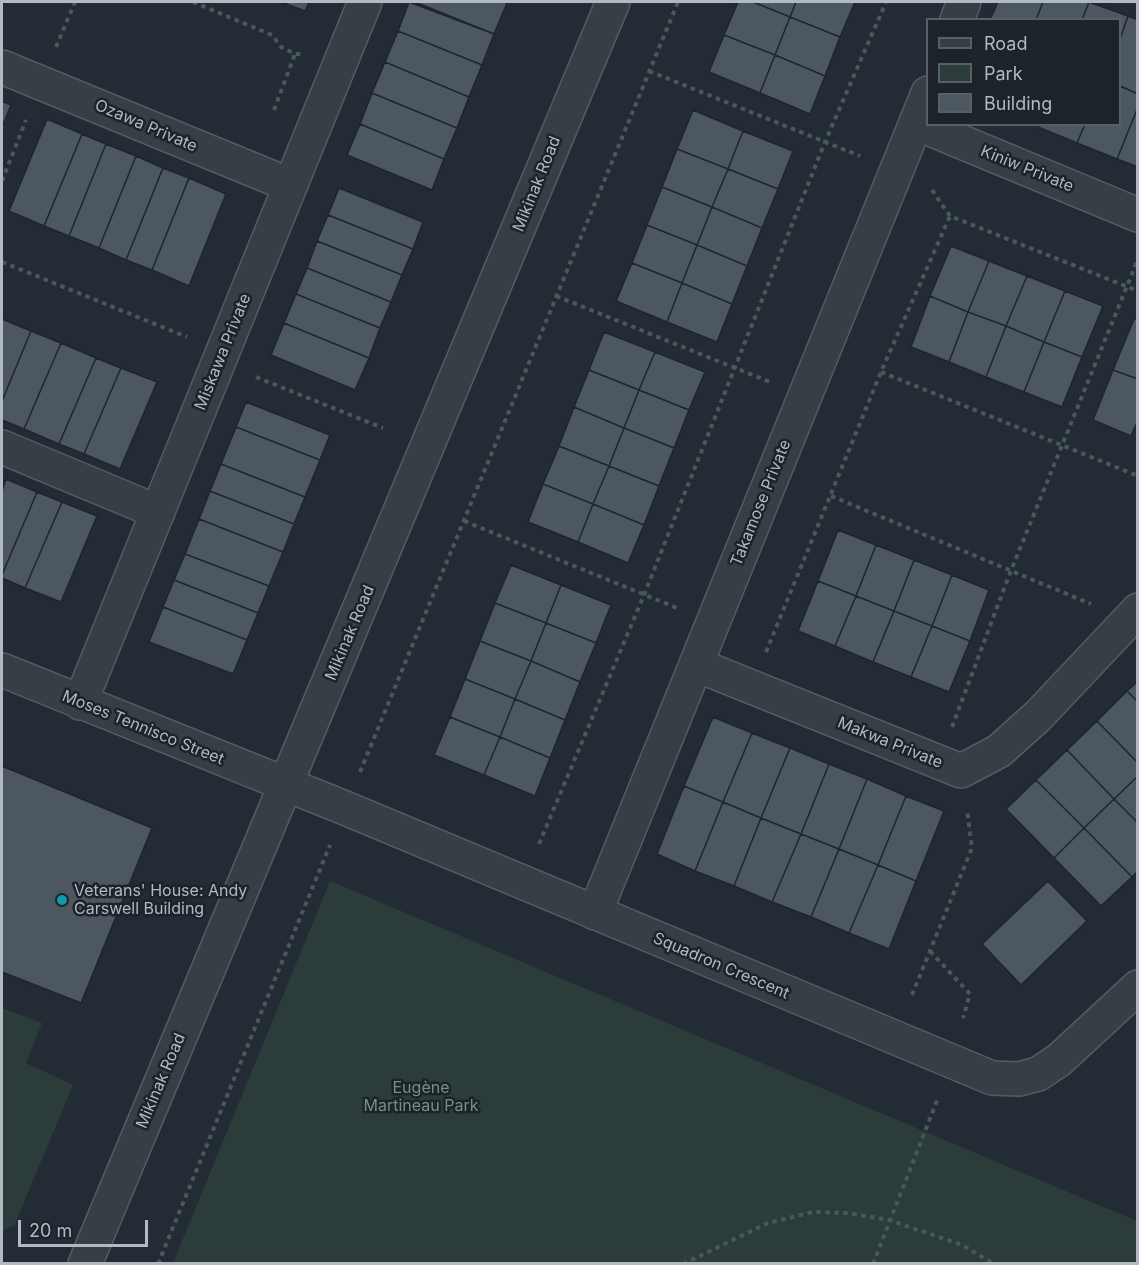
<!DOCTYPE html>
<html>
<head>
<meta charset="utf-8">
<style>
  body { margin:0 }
  #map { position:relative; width:1139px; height:1265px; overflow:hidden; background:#232c35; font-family:Inter,sans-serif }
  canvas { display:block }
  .frame { position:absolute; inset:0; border:3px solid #b1b9c2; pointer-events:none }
  .legend { position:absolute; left:926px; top:18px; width:195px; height:108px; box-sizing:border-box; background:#1c232a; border:2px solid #585f67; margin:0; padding:8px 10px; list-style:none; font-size:18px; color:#b1b9c2 }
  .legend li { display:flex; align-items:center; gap:12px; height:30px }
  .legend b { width:30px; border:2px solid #585f67 }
  .scale { position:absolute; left:18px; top:1220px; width:130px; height:27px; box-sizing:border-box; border:3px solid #b1b9c2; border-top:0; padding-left:8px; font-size:18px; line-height:21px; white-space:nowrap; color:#b1b9c2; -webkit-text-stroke:4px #1c232a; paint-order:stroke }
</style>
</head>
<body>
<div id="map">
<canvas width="1139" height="1265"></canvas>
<div class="frame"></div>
<ul class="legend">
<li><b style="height:8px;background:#363e46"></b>Road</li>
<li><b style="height:16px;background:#2b3c3b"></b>Park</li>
<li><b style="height:16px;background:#4c5760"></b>Building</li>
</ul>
<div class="scale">20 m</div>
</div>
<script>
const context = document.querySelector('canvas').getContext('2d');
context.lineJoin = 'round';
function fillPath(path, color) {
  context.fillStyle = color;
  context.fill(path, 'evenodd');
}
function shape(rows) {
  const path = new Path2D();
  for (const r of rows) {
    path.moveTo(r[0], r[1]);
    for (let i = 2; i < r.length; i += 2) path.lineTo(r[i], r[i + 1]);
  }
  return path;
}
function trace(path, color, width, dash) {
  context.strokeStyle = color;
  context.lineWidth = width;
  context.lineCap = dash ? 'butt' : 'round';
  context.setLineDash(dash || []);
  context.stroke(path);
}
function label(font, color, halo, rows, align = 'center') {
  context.font = font + ' Inter,sans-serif';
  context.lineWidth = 5;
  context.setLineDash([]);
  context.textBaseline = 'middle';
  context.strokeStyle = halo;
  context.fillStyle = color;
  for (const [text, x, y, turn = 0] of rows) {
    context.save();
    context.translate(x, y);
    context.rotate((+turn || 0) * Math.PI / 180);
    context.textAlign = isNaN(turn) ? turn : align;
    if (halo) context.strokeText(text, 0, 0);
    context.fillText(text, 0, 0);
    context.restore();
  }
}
fillPath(shape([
  [330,881,1137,1221,1137,1263,173,1263],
  [2,1008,42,1023,26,1063,73,1085,14,1226,2,1230]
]), '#2b3c3b');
const building = shape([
  [281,2,309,2,305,11,281,2],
  [409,2,494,34,482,65,398,31,409,2],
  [415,2,504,2,507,3,494,34,415,2],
  [738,2,753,2,790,17,775,55,724,35,738,2],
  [753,2,796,2,790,17,753,2],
  [796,2,855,2,840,37,790,17,796,2],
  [998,2,1043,2,1036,20,990,20,998,2],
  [1043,2,1089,2,1082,20,1036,20,1043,2],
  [1089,2,1128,16,1120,39,1120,20,1082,20,1089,2],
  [1128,16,1138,20,1138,94,1120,86,1120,39,1128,16],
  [790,17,840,37,825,76,775,55,790,17],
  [398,31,482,65,469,97,385,62,398,31],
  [724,35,775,55,760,93,709,72,724,35],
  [775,55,825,76,810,114,760,93,775,55],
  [385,62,469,97,457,128,372,93,385,62],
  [1120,86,1138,94,1138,107,1117,159,1077,143,1085,124,1120,124,1120,86],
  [372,93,457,128,444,159,360,124,372,93],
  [2,101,11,105,2,127,2,101],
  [1138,107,1138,167,1117,159,1138,107],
  [693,110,743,131,728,169,677,149,693,110],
  [47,119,82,134,44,226,9,211,47,119],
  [360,124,444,159,432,190,347,155,360,124],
  [1039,124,1085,124,1077,143,1038,127,1039,124],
  [743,131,793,151,778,189,728,169,743,131],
  [82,134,106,144,69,236,44,226,82,134],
  [106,144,136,156,99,248,69,236,106,144],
  [677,149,728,169,712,207,662,187,677,149],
  [136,156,163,168,126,260,99,248,136,156],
  [163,168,189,178,152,270,126,260,163,168],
  [728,169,778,189,762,228,712,207,728,169],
  [189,178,226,194,189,286,152,270,189,178],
  [662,187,712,207,697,245,647,225,662,187],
  [339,188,423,222,413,249,328,215,339,188],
  [712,207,762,228,747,266,697,245,712,207],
  [328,215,413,249,402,275,317,241,328,215],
  [647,225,697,245,682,283,632,263,647,225],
  [317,241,402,275,391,302,307,268,317,241],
  [697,245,747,266,732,304,682,283,697,245],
  [951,246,989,261,968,312,930,296,951,246],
  [989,261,1027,276,1006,326,968,312,989,261],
  [632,263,682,283,667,322,616,301,632,263],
  [307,268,391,302,380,328,296,294,307,268],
  [1027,276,1065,291,1044,342,1006,326,1027,276],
  [682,283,732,304,717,342,667,322,682,283],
  [1065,291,1103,306,1082,357,1044,342,1065,291],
  [296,294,380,328,369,358,284,323,296,294],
  [930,296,968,312,949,362,911,347,930,296],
  [968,312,1006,326,986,377,949,362,968,312],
  [2,319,31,331,2,401,2,319],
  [1134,319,1138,320,1138,379,1113,370,1134,319],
  [284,323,369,358,355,390,271,355,284,323],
  [1006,326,1044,342,1024,392,986,377,1006,326],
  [31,331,61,343,24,429,2,420,2,401,31,331],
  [604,332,655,352,639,390,589,370,604,332],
  [1044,342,1082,357,1062,407,1024,392,1044,342],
  [61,343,96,358,59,444,24,429,61,343],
  [655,352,705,372,689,410,639,390,655,352],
  [96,358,121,368,84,454,59,444,96,358],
  [121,368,157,382,120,469,84,454,121,368],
  [589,370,639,390,624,428,574,407,589,370],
  [1113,370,1138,379,1138,420,1131,436,1093,420,1113,370],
  [639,390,689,410,674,448,624,428,639,390],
  [246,402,330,435,320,460,236,427,246,402],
  [574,407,624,428,609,466,559,446,574,407],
  [236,427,320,460,305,497,221,464,236,427],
  [624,428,674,448,659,486,609,466,624,428],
  [559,446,609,466,593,504,543,484,559,446],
  [221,464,305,497,294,524,210,491,221,464],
  [609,466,659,486,644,525,593,504,609,466],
  [6,479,37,492,2,575,2,491,6,479],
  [543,484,593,504,578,542,528,522,543,484],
  [210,491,294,524,283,552,199,519,210,491],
  [37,492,62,502,25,588,2,578,2,575,37,492],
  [62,502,97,516,61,602,25,588,62,502],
  [593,504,644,525,628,563,578,542,593,504],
  [199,519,283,552,269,586,185,554,199,519],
  [838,530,876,545,856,596,818,581,838,530],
  [876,545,914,560,894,611,856,596,876,545],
  [185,554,269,586,258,613,174,580,185,554],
  [914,560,952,575,932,626,894,611,914,560],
  [511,565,561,585,546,623,495,603,511,565],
  [952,575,989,590,970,641,932,626,952,575],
  [174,580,258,613,247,640,163,607,174,580],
  [818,581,856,596,835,646,798,631,818,581],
  [561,585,611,605,596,643,546,623,561,585],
  [856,596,894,611,873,662,835,646,856,596],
  [495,603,546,623,531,661,480,641,495,603],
  [163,607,247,640,233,674,149,642,163,607],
  [894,611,932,626,911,677,873,662,894,611],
  [546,623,596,643,580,682,531,661,546,623],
  [932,626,970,641,949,692,911,677,932,626],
  [480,641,531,661,515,699,465,679,480,641],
  [531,661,580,682,565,720,515,699,531,661],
  [465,679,515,699,500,737,450,717,465,679],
  [1138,681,1138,702,1127,691,1138,681],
  [1127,691,1138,702,1138,763,1097,721,1127,691],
  [515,699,565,720,550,758,500,737,515,699],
  [450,717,500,737,484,775,434,755,450,717],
  [713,717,752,733,723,802,684,786,713,717],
  [1097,721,1138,763,1138,776,1114,799,1067,750,1097,721],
  [752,733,790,748,761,818,723,802,752,733],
  [500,737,550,758,535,796,484,775,500,737],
  [790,748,829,764,801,834,761,818,790,748],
  [1067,750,1114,799,1084,828,1036,780,1067,750],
  [829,764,867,779,839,849,801,834,829,764],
  [2,766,152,828,81,1003,2,972,2,766],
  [1138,776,1138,823,1114,799,1138,776],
  [867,779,906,796,878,865,839,849,867,779],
  [1036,780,1084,828,1054,858,1006,809,1036,780],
  [684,786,723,802,695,871,657,854,684,786],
  [906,796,944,811,916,881,878,865,906,796],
  [1114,799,1138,823,1138,871,1132,877,1084,828,1114,799],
  [723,802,761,818,734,886,695,871,723,802],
  [761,818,801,834,772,902,734,886,761,818],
  [1084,828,1132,877,1101,906,1054,858,1084,828],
  [801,834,839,849,811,917,772,902,801,834],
  [839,849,878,865,849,933,811,917,839,849],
  [878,865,916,881,889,949,849,933,878,865],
  [1048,881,1087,921,1021,985,982,944,1048,881]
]);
fillPath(building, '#4c5760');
trace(building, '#1e252c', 1.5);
const minor = shape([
  [957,20,964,2],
  [2,67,290,185],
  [916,123,1138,215],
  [2,447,158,512],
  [697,665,961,771,999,751,1038,716,1138,610],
  [2,670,345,808,992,1078,1019,1079,1038,1074,1059,1060,1138,987],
  [80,703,365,2],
  [595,913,928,93],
  [85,1264,613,2]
]);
trace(minor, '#545c63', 36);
trace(shape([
  [193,2,272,35,281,47,295,54,301,54],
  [56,47,75,2],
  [649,71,860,156],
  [274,110,295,54],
  [2,181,26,120],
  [932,190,950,216,1138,291],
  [2,262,187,337],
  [556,296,770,382],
  [881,372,1138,476],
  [256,377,383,428],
  [831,496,1091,604],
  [464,521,677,608],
  [766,652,881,372,950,216],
  [952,727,1010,573,1138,259],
  [360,772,678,2],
  [539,844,644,595,825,142,886,2],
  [930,951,970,994,963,1018],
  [912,995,972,848,967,810],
  [158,1264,330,845],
  [683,1264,768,1223,813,1212,847,1213,889,1220,962,1245,994,1264],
  [873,1264,938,1098]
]), '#49595a', 4, [4.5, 4.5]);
trace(minor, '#363e46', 33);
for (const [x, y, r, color] of [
  [62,900,6,"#0f9aa8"]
]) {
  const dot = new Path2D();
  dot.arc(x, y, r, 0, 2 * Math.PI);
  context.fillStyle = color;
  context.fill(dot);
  trace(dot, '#1c232a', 2);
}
label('16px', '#b1b9c2', '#1c232a', [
  ["Ozawa Private",146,126,23],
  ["Kiniw Private",1027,169,22],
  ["Mikinak Road",537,184,-68],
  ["Miskawa Private",223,352,-68],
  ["Takamose Private",761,503,-68],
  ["Mikinak Road",350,633,-67],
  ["Moses Tennisco Street",143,728,22],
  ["Makwa Private",890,743,22],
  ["Squadron Crescent",721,966,23],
  ["Mikinak Road",161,1081,-67]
]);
label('16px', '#b1b9c2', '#1c232a', [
  ["Veterans' House: Andy",74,891],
  ["Carswell Building",74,909]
], 'left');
label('16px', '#739577', '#1c232a', [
  ["Eugène",421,1088],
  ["Martineau Park",421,1106]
]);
</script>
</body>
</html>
